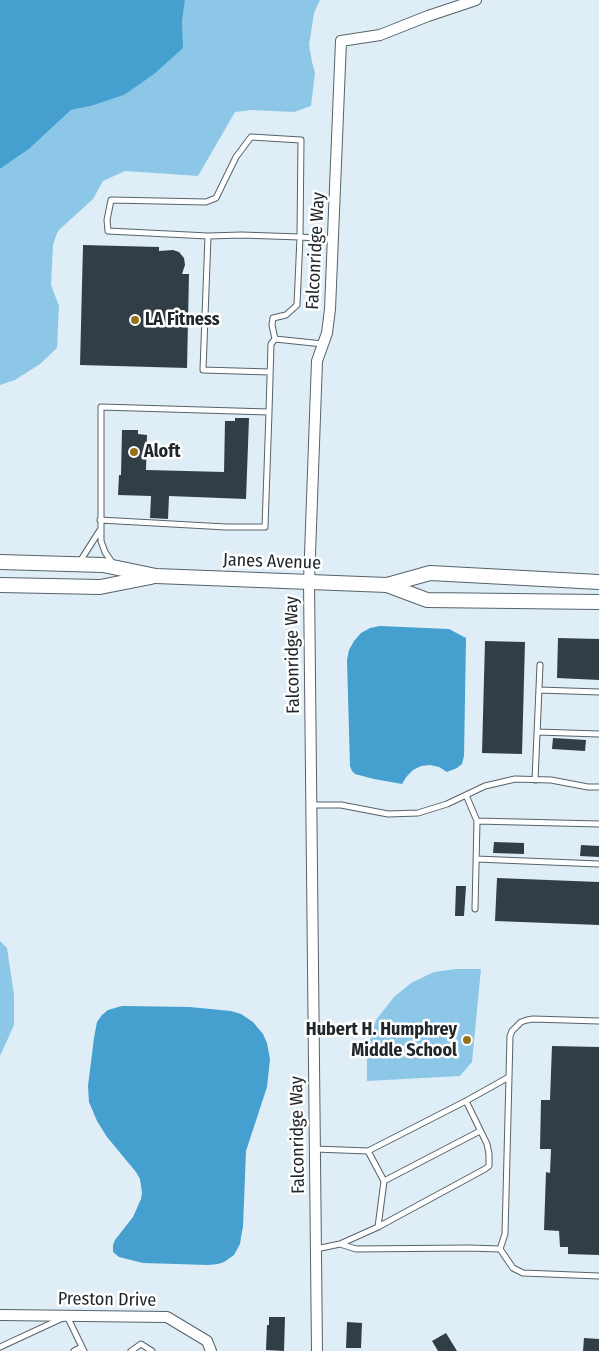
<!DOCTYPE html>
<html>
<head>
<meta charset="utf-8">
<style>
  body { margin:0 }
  canvas { display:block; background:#deedf6 }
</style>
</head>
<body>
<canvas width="599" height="1351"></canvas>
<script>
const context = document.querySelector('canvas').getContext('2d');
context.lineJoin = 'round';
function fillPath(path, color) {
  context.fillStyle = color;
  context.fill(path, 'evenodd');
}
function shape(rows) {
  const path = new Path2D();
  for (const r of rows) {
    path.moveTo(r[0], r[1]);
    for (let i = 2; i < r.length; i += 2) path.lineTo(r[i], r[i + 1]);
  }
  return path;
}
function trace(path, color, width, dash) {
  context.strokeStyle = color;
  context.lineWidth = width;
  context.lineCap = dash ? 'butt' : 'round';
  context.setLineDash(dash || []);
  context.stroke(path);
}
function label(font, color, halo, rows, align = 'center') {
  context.font = font + ' "Fira Sans Condensed",sans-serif';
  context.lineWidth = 5;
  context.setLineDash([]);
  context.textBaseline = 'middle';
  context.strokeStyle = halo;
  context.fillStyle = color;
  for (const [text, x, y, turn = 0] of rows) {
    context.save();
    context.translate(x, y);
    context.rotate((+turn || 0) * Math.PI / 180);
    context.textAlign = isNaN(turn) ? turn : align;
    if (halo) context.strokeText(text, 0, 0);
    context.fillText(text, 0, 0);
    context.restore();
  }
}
fillPath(shape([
  [185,0,320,0,314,13,309,45,312,62,315,73,311,106,294,112,252,110,235,112,198,176,125,171,103,181,93,199,59,230,57,233,53,245,51,285,59,306,57,348,40,364,15,380,0,385,0,169,29,149,71,110,91,106,124,95,182,22],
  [0,941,7,948,14,995,14,1025,0,1056],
  [456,969,481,969,472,1062,460,1076,367,1081,367,1050,376,1020,394,997,411,983,434,972]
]), '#8dc7e8');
fillPath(shape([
  [0,0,185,0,182,22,183,48,154,74,124,95,91,106,71,110,29,149,0,169],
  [380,626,449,629,466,638,464,756,462,764,457,768,447,772,439,767,430,765,421,766,413,770,407,776,402,784,374,779,355,774,352,771,350,766,347,660,349,650,354,641,361,633,370,628],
  [122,1006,190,1007,231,1011,241,1014,253,1022,263,1034,267,1043,270,1059,267,1087,246,1151,243,1227,241,1237,240,1244,234,1255,224,1262,218,1264,208,1265,143,1263,119,1257,113,1252,113,1245,115,1240,133,1217,141,1199,142,1193,140,1179,136,1172,107,1137,97,1121,89,1102,88,1086,94,1038,97,1022,102,1015,108,1010]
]), '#45a0cf');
fillPath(shape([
  [83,245,159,247,159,251,173,250,179,252,184,258,185,265,182,274,189,274,187,368,80,365],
  [235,418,249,418,246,499,169,496,168,519,150,518,151,496,118,495,119,475,121,475,122,430,138,430,138,434,147,435,146,470,224,472,225,421,235,421],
  [558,638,599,639,599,680,557,678],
  [485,641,525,642,522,754,482,753],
  [553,738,586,740,585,751,552,749],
  [494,842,524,843,524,854,493,853],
  [581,845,599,846,599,857,580,856],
  [497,878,599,882,599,925,495,921],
  [456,886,466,886,464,916,455,916],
  [552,1046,599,1047,599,1255,568,1254,568,1247,560,1247,559,1231,544,1230,546,1172,550,1173,551,1149,540,1149,541,1100,550,1100],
  [269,1317,285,1317,284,1351,266,1350,267,1325,269,1325],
  [347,1322,362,1323,361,1348,346,1348],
  [446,1333,457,1351,438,1351,432,1341],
  [584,1338,599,1339,599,1351,583,1351]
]), '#323e46');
const lane = shape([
  [208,236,242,235,300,237,301,140,251,137,236,157,216,198,206,202,111,200,107,220,108,231,208,236,203,370,270,372],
  [275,339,272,325,273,318,286,315,297,305,300,237,333,239],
  [100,520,226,527,265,527,269,412],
  [79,563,100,530],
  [113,564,105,552,101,541,101,407,269,412,271,344,275,339,323,344],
  [539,690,599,692],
  [537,732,599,734],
  [535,780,540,665],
  [466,795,477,821,475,909],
  [312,805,341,805,388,814,418,813,447,804,485,786,515,779,551,780,588,787,599,787],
  [477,821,599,824],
  [476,859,599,864],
  [509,1077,505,1234,500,1249,513,1268,523,1273,599,1276],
  [315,1149,368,1151,466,1101,509,1077,510,1036,512,1031,521,1022,527,1020,533,1019,599,1021],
  [368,1151,384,1181,378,1227],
  [384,1181,480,1131],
  [340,1244,356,1249,469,1248,500,1249],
  [316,1249,340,1244,378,1227,485,1169,489,1166,489,1154,487,1144,466,1101],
  [0,1347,67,1316,82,1347],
  [74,1351,82,1347,84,1351],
  [131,1351,141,1344,152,1351]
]);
const street = shape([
  [0,1315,167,1317,207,1341,211,1351],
  [317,1351,309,582,317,361,327,333,330,309,341,41,380,35,428,16,476,0]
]);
const secondary = shape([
  [0,562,103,565,156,576,387,585,430,573,599,582],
  [0,585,100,587,151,577],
  [387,585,427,600,599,602]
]);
trace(lane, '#56636b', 7);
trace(street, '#56636b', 12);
trace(secondary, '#56636b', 16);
trace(lane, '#fff', 5);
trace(street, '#fff', 10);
trace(secondary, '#fff', 14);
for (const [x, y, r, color] of [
  [135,320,5,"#947019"],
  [134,452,5,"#947019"],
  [467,1040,5,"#947019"]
]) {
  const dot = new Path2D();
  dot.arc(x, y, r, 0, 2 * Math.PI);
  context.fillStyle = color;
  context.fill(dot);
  trace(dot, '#fff', 2);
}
label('18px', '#21262a', '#fff', [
  ["Falconridge Way",316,251,-87],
  ["Janes Avenue",272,562,2],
  ["Falconridge Way",293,655,-91],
  ["Falconridge Way",298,1135,-91],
  ["Preston Drive",107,1300,1]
]);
label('bold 18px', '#21262a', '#fff', [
  ["LA Fitness",145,320],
  ["Aloft",144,452],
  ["Hubert H. Humphrey",457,1030,"right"],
  ["Middle School",457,1051,"right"]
], 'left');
</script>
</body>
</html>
